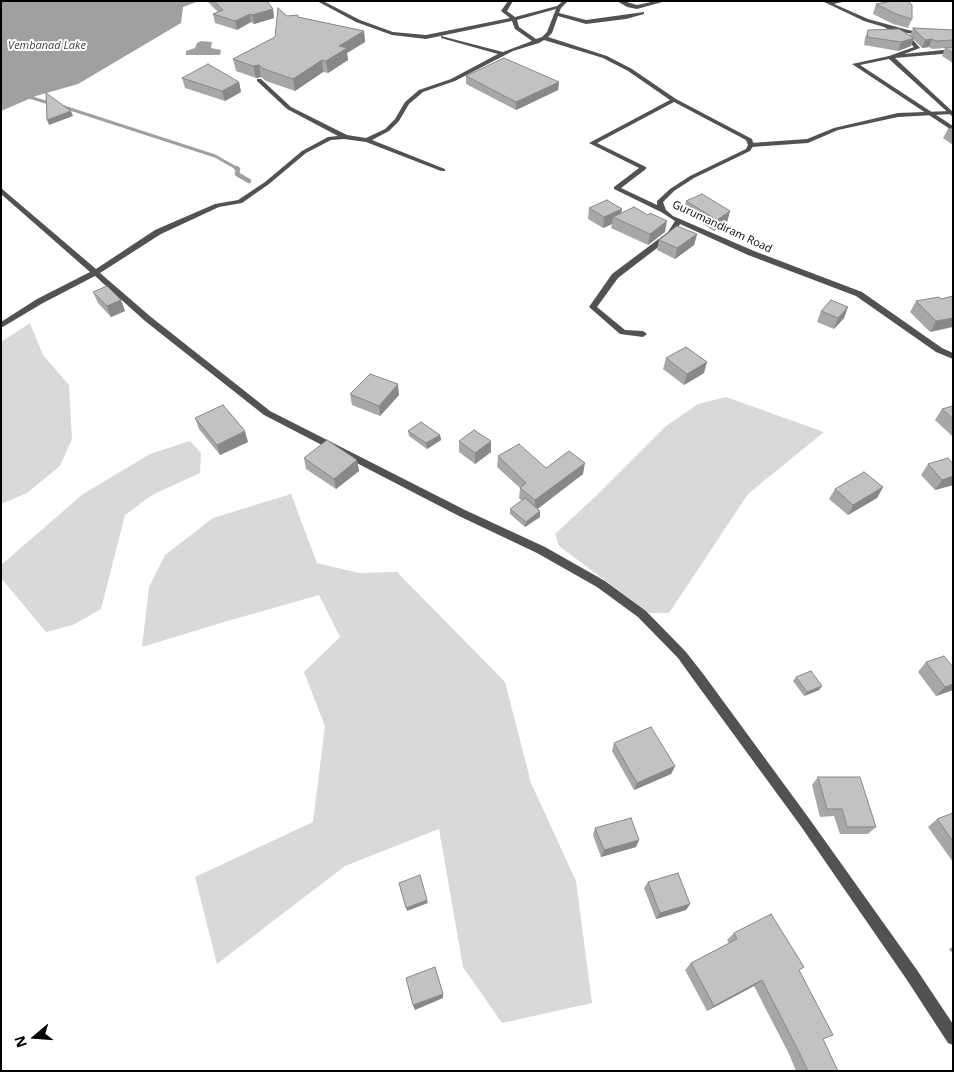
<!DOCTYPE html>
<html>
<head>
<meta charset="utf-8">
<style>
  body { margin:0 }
  #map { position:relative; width:954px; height:1072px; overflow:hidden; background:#fff; font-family:"Open Sans",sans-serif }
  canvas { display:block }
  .frame { position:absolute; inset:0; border:2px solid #000; pointer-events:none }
  .north { position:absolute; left:10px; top:1012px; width:50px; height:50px; -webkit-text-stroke:4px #fff; paint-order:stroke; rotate:252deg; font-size:14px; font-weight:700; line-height:20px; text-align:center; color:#000 }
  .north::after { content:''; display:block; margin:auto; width:18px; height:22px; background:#000; clip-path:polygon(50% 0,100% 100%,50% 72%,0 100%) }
</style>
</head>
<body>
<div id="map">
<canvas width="954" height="1072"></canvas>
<div class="frame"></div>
<div class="north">N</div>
</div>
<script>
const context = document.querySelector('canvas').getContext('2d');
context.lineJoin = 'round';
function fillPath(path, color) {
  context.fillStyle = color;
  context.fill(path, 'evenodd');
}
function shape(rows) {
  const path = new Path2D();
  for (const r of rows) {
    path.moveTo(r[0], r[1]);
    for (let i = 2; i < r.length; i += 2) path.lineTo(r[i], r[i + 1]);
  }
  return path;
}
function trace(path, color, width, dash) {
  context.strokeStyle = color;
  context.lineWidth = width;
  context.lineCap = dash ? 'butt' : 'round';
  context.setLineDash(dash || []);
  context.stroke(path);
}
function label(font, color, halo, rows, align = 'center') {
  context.font = font + ' "Open Sans",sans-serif';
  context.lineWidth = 4;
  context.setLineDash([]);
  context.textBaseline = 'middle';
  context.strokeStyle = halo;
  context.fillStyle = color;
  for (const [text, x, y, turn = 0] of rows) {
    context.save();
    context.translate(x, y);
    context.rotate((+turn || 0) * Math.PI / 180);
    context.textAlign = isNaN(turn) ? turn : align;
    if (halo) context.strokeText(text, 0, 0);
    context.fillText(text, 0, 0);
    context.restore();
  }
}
fillPath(shape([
  [30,323,43,355,69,385,72,439,60,466,27,493,1,504,1,342],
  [726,397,824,432,748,494,669,613,649,613,559,546,555,534,597,495,666,426,698,404],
  [190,441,201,453,200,473,152,495,125,515,101,609,73,625,46,632,1,578,1,565,83,494,150,454],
  [291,494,317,563,359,573,397,572,505,682,531,783,576,881,592,1003,502,1023,463,967,439,829,345,866,217,964,195,877,313,822,325,726,304,672,340,637,319,595,224,622,142,647,149,587,165,555,213,518]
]), '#d9d9d9');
fillPath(shape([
  [1,1,199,1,183,7,181,23,78,84,36,96,1,111],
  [201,41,212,42,211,48,221,50,220,55,186,55,186,51,195,48,197,43]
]), '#a0a0a0');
trace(shape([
  [26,96,52,104],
  [64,107,215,156,238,169]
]), '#a0a0a0', 3);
trace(shape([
  [236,168,238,169,237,174,249,181]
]), '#a0a0a0', 4.5);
fillPath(shape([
  [950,111,953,113,952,114,898,117,838,130,808,143,751,147,748,145,751,143,807,139,834,128,898,113,950,111]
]), '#525252');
fillPath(shape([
  [317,1,323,1,360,20,393,32,426,35,510,18,501,11,508,1,513,1,507,11,515,17,557,6,563,1,568,1,561,8,559,13,586,20,644,12,644,14,626,19,586,24,558,16,552,33,548,37,607,56,632,69,676,99,752,139,754,145,750,151,694,178,674,191,663,202,666,210,673,216,754,251,862,292,942,348,953,353,953,359,936,352,856,296,748,255,680,224,674,235,618,278,597,307,625,330,643,331,647,334,643,337,620,334,589,307,612,274,668,232,675,221,661,212,614,189,614,187,639,168,589,143,670,100,628,71,603,58,544,40,539,43,513,51,455,81,423,92,409,104,399,121,389,131,372,140,445,169,445,171,441,171,366,142,344,139,331,140,306,153,269,184,242,203,219,207,161,234,100,273,151,317,270,411,465,510,545,547,605,581,646,611,686,652,704,675,808,817,917,970,953,1024,953,1045,948,1043,907,980,800,825,696,683,678,658,638,617,597,587,537,553,459,516,264,415,145,321,95,276,43,303,1,328,1,322,37,299,90,272,1,194,1,188,96,269,155,230,215,204,238,200,265,182,302,151,328,137,338,136,287,109,257,81,257,79,261,79,291,107,347,135,366,138,385,129,395,119,405,102,419,90,451,79,498,54,441,38,441,36,503,52,532,41,515,29,512,21,426,39,392,35,356,22,317,1],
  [556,9,547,32,542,37,536,39,519,27,517,20,556,9],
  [674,102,746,140,748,145,746,149,690,176,670,189,657,201,657,205,621,188,646,169,646,167,597,143,674,102],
  [617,1,623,1,637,5,656,1,666,1,637,9,627,7,617,1],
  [822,1,846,1,834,4,868,19,908,30,926,33,926,35,924,36,897,31,913,40,920,48,904,54,953,49,953,53,895,58,953,112,953,117,889,59,860,65,953,126,953,131,852,64,889,56,914,47,909,42,884,27,864,21,822,1]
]), '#525252');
fillPath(shape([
  [207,1,267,1,273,9,274,18,254,24,251,22,237,30,215,23,213,14,218,12],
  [876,4,912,19,908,28,893,24,873,14],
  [287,16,298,17,364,31,365,42,347,53,348,60,328,73,323,72,295,91,266,81,261,77,256,78,236,71,233,59,275,37],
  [913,28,953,30,953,63,942,56,945,48,932,49,929,47,922,48,913,39,911,46,898,51,864,45,865,38,868,30,910,36],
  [466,76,559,82,558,90,516,110,466,84],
  [182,78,239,82,241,92,225,101,185,88],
  [953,128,953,145,943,138,948,129],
  [686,201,730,211,727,222,714,231,684,212],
  [589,208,622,209,621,213,665,232,648,245,611,228,612,224,603,228,588,219],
  [697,234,694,245,675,259,657,250,659,240],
  [93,292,121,300,125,311,111,317,98,303],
  [953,296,930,332,910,312,916,301,941,299],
  [848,307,844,318,834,329,817,322,821,311],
  [666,358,704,373,684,385,663,369],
  [350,394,399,395,380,416,352,405],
  [953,406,953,437,935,420,942,409],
  [195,418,248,442,220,455,199,429],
  [408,431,440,435,441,440,427,449,409,436],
  [459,441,491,452,475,464,459,452],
  [498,456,546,468,583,474,537,509,540,517,525,527,510,514,510,509,522,501,519,498,520,488,497,467],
  [304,458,357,460,359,471,336,489,306,469],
  [928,464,953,464,953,485,935,490,921,475],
  [883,487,877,498,848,515,829,499,835,489],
  [926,662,953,690,936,696,918,672],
  [796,677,822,686,819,690,804,696,793,681],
  [614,743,675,766,671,774,634,790,612,751],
  [818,777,876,827,868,834,840,834,834,816,820,817,812,785],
  [953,813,953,862,928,827,937,819],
  [595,828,636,847,601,857,593,835],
  [648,882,690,904,686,910,656,919,644,888],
  [734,933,799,971,823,1039,838,1071,796,1071,789,1054,754,986,707,1011,685,970,691,963,729,943,727,940],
  [953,947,953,954,949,949]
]), '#a7a7a7');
fillPath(shape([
  [273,9,274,18,254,24,252,15],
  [250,14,251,22,237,30,235,21],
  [364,31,365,42,347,53,348,60,328,73,326,61,339,46],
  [914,38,911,46,898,51,901,42],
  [932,39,929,47,922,48,925,40],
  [322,60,323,72,295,91,293,79],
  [259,65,261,77,256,78,253,66],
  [239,82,241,92,225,101,222,91],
  [559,82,558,90,516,110,516,102],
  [71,111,73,116,49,125,47,120],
  [622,209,620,220,613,217,612,224,603,228,604,217],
  [730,211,727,222,714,231,717,220],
  [667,221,665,232,648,245,650,234],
  [697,234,694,245,675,259,677,248],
  [121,300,125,311,111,317,107,306],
  [848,307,844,318,834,329,838,318],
  [953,318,953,327,930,332,936,321],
  [707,362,704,373,684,385,687,374],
  [398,384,399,395,380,416,379,406],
  [245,431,248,442,220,455,217,445],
  [440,435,441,440,427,449,426,443],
  [491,441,491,452,475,464,475,453],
  [357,460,359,471,336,489,334,479],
  [585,463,583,474,535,511,535,500],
  [953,476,953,485,935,490,942,480],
  [883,487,877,498,848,515,853,505],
  [540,511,540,517,525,527,526,522],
  [953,684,953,690,936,696,945,687],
  [822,686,819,690,804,696,807,692],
  [675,766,671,774,634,790,637,783],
  [639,840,636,847,601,857,604,850],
  [427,900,428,903,407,911,406,908],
  [690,904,686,910,656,919,660,913],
  [762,980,754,986,707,1011,714,1006],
  [443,994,443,998,415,1010,413,1005]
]), '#888');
const building = shape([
  [214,1,267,1,273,9,252,15,250,14,235,21,213,14,223,10,214,1],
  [893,1,908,1,912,5,912,19,896,14,876,4,893,1],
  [278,8,287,16,298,15,298,17,364,31,339,46,347,48,326,61,322,60,293,79,264,69,259,65,253,66,233,59,275,37,278,8],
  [913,28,953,30,953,40,936,41,932,39,925,40,913,28],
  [899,29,914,38,901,42,867,37,868,30,899,29],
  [953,47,953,53,945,48,953,47],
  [504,58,559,82,516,102,466,76,504,58],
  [208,64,239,82,222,91,182,78,208,64],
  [46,93,71,111,47,120,46,93],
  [953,128,953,132,948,129,953,128],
  [702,194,730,211,717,220,686,201,702,194],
  [607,200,622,209,604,217,589,208,607,200],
  [634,207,648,215,650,213,667,221,650,234,613,217,634,207],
  [677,226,697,234,677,248,659,240,677,226],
  [107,286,121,300,107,306,93,292,107,286],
  [953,296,953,318,936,321,916,301,939,297,941,299,953,296],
  [831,300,848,307,838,318,821,311,831,300],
  [686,347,707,362,687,374,666,358,686,347],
  [370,374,398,384,379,406,350,394,370,374],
  [223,405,245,431,217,445,195,418,223,405],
  [953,406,953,419,942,409,953,406],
  [421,422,440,435,426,443,408,431,421,422],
  [474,430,491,441,475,453,459,441,474,430],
  [327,440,357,460,334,479,304,458,327,440],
  [519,444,546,468,569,451,585,463,535,500,520,488,526,483,498,456,519,444],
  [948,458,953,464,953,476,942,480,928,464,948,458],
  [864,472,883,487,853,505,835,489,864,472],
  [525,498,540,511,526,522,510,509,525,498],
  [944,656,953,667,953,684,945,687,926,662,944,656],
  [811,671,822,686,807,692,796,677,811,671],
  [651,727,675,766,637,783,614,743,651,727],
  [818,777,860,777,876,827,847,827,842,809,827,809,818,777],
  [953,813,953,841,937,819,953,813],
  [631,818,639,840,604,850,595,828,631,818],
  [678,873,690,904,660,913,648,882,678,873],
  [420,875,427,900,406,908,399,883,420,875],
  [771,914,804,967,799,970,833,1035,823,1039,838,1071,808,1071,798,1050,762,980,714,1006,691,963,737,939,734,933,771,914],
  [435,967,443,994,413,1005,406,978,435,967]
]);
fillPath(building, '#c2c2c2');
trace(building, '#888', 1);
label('italic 11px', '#414141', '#fff', [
  ["Vembanad Lake",47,46]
]);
label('11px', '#000', '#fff', [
  ["Gurumandiram Road",722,227,25]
]);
</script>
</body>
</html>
